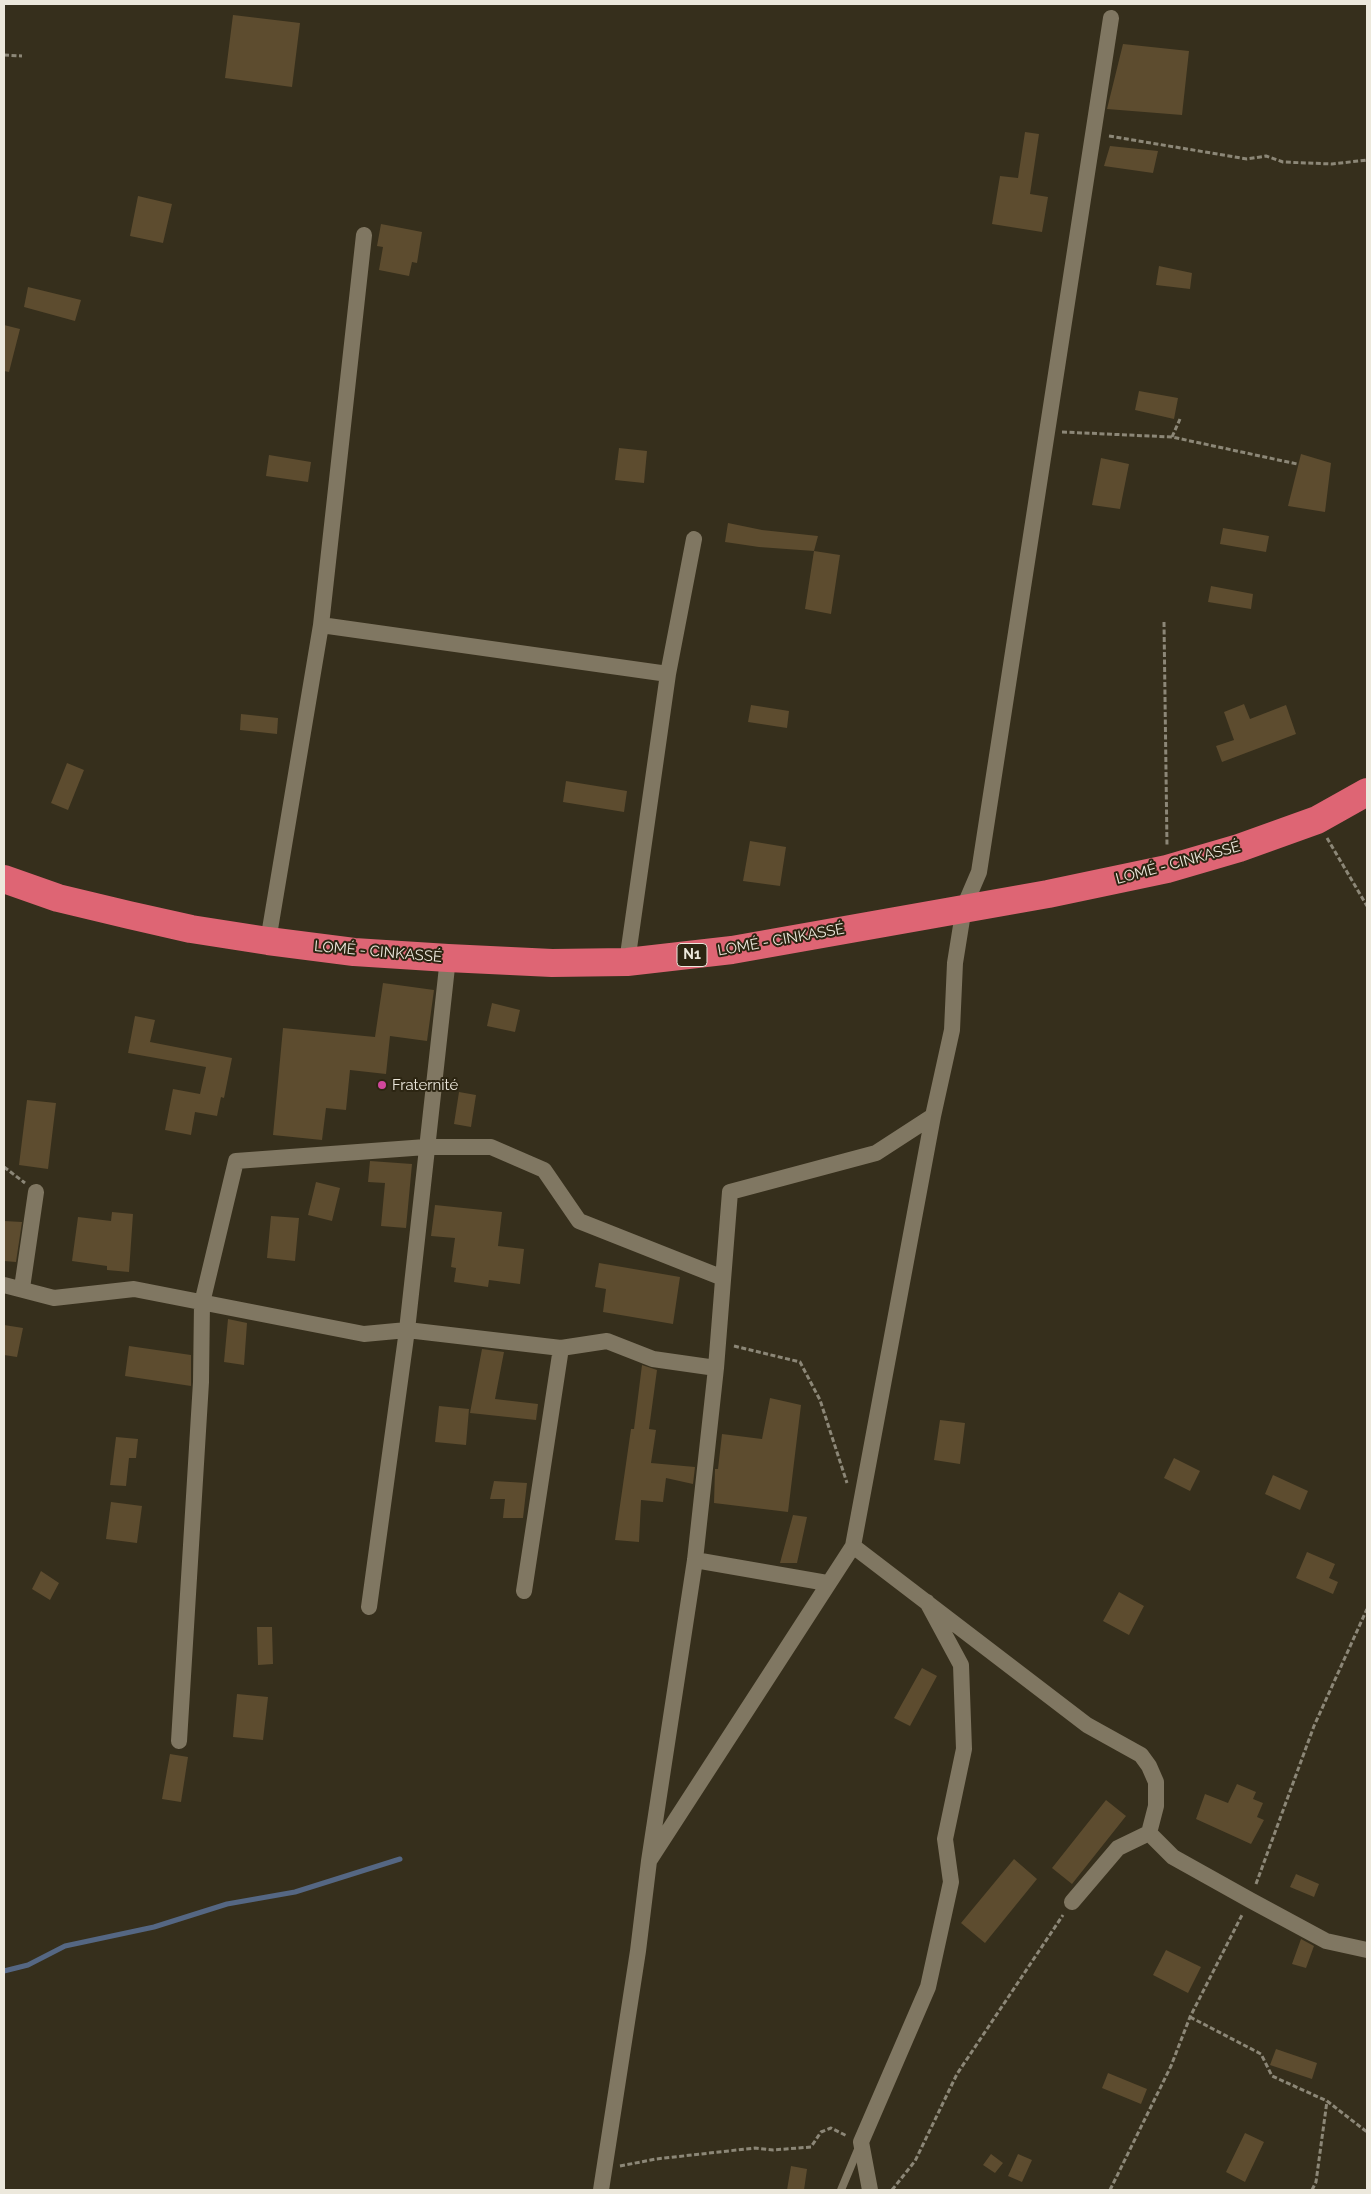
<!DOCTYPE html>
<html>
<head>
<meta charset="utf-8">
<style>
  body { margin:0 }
  #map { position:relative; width:1371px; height:2194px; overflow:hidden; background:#362f1c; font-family:Raleway,sans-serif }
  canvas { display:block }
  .frame { position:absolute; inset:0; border:5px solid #ece8dc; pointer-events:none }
</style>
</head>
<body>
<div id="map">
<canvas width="1371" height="2194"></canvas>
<div class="frame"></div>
</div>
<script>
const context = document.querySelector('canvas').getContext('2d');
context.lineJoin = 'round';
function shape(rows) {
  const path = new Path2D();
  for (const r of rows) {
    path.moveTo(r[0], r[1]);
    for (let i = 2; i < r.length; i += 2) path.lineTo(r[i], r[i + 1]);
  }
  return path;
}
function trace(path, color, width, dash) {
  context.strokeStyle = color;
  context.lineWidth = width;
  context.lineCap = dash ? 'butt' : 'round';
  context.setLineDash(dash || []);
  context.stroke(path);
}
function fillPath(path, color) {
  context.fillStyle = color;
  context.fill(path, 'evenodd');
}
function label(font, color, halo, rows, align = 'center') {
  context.font = font + ' Raleway,sans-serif';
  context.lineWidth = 4;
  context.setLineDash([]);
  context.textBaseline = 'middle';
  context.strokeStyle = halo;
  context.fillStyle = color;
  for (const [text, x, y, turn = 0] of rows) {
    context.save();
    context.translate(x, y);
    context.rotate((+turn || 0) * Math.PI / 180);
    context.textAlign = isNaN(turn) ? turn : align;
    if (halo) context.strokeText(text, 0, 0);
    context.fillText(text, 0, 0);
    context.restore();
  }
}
trace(shape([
  [4,1971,28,1965,65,1946,154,1927,227,1904,295,1892,400,1859]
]), '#556783', 5);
fillPath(shape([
  [233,15,300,23,292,87,225,78],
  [1123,44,1189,51,1182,115,1107,109],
  [1025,132,1039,134,1030,194,1048,197,1042,232,992,224,1000,176,1018,178],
  [1110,146,1158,151,1153,173,1104,166],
  [138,196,172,204,163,243,130,236],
  [381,224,422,232,417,263,412,262,409,276,379,270,383,247,377,246],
  [1159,266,1192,273,1190,289,1156,285],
  [28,287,81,300,75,321,24,307],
  [4,325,20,329,9,372,4,371],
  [1139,391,1178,398,1174,419,1135,410],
  [619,448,647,451,644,483,615,480],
  [1301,454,1331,463,1325,512,1288,506],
  [269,455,311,462,308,482,266,476],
  [1101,458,1129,464,1120,509,1092,505],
  [728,523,762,530,818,536,814,551,759,547,725,542],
  [1223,528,1269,536,1266,552,1220,544],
  [814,551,840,555,831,614,805,609],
  [1211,586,1253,594,1251,609,1208,602],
  [1244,704,1250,719,1286,705,1296,734,1222,762,1216,746,1234,740,1224,712],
  [751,705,789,711,787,728,748,722],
  [241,714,278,718,277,734,240,730],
  [67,763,84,770,68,810,51,803],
  [566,781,627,791,624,812,563,802],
  [750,841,786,847,780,886,743,881],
  [383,983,434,990,427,1041,390,1036,386,1074,350,1070,346,1110,326,1108,322,1140,273,1135,283,1028,375,1037],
  [492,1003,520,1010,515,1032,487,1026],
  [135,1016,155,1020,150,1042,232,1058,224,1098,221,1097,217,1116,195,1112,191,1135,165,1130,173,1089,200,1094,206,1067,128,1053],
  [459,1092,476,1095,471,1127,454,1124],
  [27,1100,56,1103,48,1169,19,1165],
  [370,1161,412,1164,406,1228,381,1226,385,1183,368,1182],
  [316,1182,340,1188,332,1221,308,1215],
  [435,1205,502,1212,498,1246,524,1249,520,1284,489,1280,488,1287,454,1282,456,1268,451,1267,455,1238,431,1236],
  [112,1212,133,1214,129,1272,107,1270,107,1266,72,1261,78,1217,111,1221],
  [271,1216,299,1218,295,1261,267,1258],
  [4,1221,22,1222,16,1262,4,1261],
  [599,1263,680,1277,673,1324,603,1312,606,1289,595,1287],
  [228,1319,247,1323,244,1365,224,1362],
  [4,1325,23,1328,17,1357,4,1355],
  [129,1346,191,1355,191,1386,125,1376],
  [482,1349,504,1352,495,1399,538,1404,536,1420,470,1413],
  [642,1365,657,1370,649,1429,656,1430,651,1463,695,1467,693,1484,666,1478,663,1502,641,1500,639,1542,615,1540,631,1429,634,1429],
  [770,1398,801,1405,788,1512,714,1503,715,1469,718,1469,722,1434,762,1439],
  [439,1406,469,1409,466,1445,435,1442],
  [940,1420,965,1423,960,1464,934,1460],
  [116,1437,138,1439,136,1458,129,1458,126,1486,110,1485],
  [1174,1458,1200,1471,1190,1491,1164,1478],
  [1273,1475,1308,1491,1300,1510,1265,1494],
  [494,1481,527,1483,523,1518,503,1518,505,1499,490,1499],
  [111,1502,142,1506,137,1543,106,1539],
  [793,1515,807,1517,797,1563,780,1563],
  [1307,1552,1335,1564,1329,1578,1338,1582,1333,1594,1296,1578],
  [41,1571,59,1583,50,1600,32,1589],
  [1119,1592,1144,1606,1129,1635,1103,1621],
  [257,1627,272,1627,273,1664,258,1665],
  [922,1668,937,1676,910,1726,894,1718],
  [237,1694,268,1697,263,1740,233,1737],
  [170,1754,188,1757,181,1802,162,1799],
  [1237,1784,1256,1792,1253,1799,1263,1803,1257,1817,1264,1820,1251,1844,1196,1819,1205,1794,1228,1803],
  [1106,1800,1126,1816,1072,1884,1052,1868],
  [1014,1859,1037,1879,985,1943,961,1923],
  [1296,1874,1319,1884,1314,1897,1290,1887],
  [1301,1939,1314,1946,1306,1968,1292,1964],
  [1166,1950,1201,1967,1188,1993,1153,1975],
  [1276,2049,1317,2063,1312,2079,1270,2065],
  [1108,2073,1147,2089,1141,2104,1102,2088],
  [1245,2133,1264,2142,1245,2182,1226,2172],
  [991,2154,1003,2163,995,2173,983,2165],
  [1018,2154,1032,2160,1022,2182,1008,2176],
  [791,2166,807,2169,804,2190,787,2190]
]), '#5d4c2f');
trace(shape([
  [4,55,22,56],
  [1109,136,1247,159,1266,156,1283,162,1332,164,1367,160],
  [1062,432,1172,437,1297,464],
  [1172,437,1180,419],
  [1164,622,1167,846],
  [1327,838,1367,906],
  [4,1167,25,1183],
  [734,1346,800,1362,820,1400,847,1483],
  [1256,1884,1314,1726,1367,1609],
  [1190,2017,1261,2054,1272,2076,1327,2101,1367,2132],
  [620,2166,656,2159,755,2148,773,2150,811,2147,821,2132,831,2128,847,2136],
  [892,2190,915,2161,957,2074,1063,1915],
  [1110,2190,1171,2066,1190,2017,1243,1913],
  [1312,2190,1316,2182,1327,2101]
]), '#8c8777', 3, [5, 2.5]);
trace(shape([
  [841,2190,859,2147]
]), '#807762', 8);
trace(shape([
  [364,235,321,625,668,674],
  [268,941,321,625],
  [627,962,668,674,694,539],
  [4,1285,54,1298,134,1289,364,1334,407,1330,561,1348,607,1341,653,1359,716,1368],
  [22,1288,36,1192],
  [853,1546,1087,1725,1141,1755,1149,1766,1156,1782,1156,1806,1149,1833,1118,1848,1072,1902],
  [695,1560,827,1583],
  [524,1591,561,1348],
  [369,1607,407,1330,448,958],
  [179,1741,201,1382,202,1303,236,1161,426,1147,491,1147,544,1170,579,1221,723,1278],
  [1149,1833,1173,1857,1250,1900,1326,1941,1367,1950],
  [649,1861,853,1546,933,1116,952,1030,955,963,964,907,979,872,1111,18],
  [601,2190,638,1951,649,1861,695,1560,716,1368,730,1192,876,1153,933,1116],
  [870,2190,861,2142,928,1987,951,1882,945,1839,964,1749,961,1665,927,1602]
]), '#807762', 16);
trace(shape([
  [4,879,58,898,129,915,191,929,268,941,354,952,448,958,552,963,627,962,732,950,1048,894,1167,869,1239,848,1317,820,1367,792]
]), '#de6574', 28);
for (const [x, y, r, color] of [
  [382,1085,5,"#d1479c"]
]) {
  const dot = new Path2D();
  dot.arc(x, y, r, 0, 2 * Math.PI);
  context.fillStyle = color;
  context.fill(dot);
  trace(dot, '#2c2512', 2);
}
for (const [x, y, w] of [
  [692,955,30]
]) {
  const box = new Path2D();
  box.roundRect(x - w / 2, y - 11.5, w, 23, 4);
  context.fillStyle = '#2c2512';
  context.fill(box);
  trace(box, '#ece8dc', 1);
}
label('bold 14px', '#ece8dc', null, [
  ["N1",692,955]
]);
label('15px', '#ece8dc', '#2c2512', [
  ["LOMÉ - CINKASSÉ",1178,863,-15],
  ["LOMÉ - CINKASSÉ",781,940,-10],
  ["LOMÉ - CINKASSÉ",378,952,5]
]);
label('15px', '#ece8dc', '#2c2512', [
  ["Fraternité",392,1085]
], 'left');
</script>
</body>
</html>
